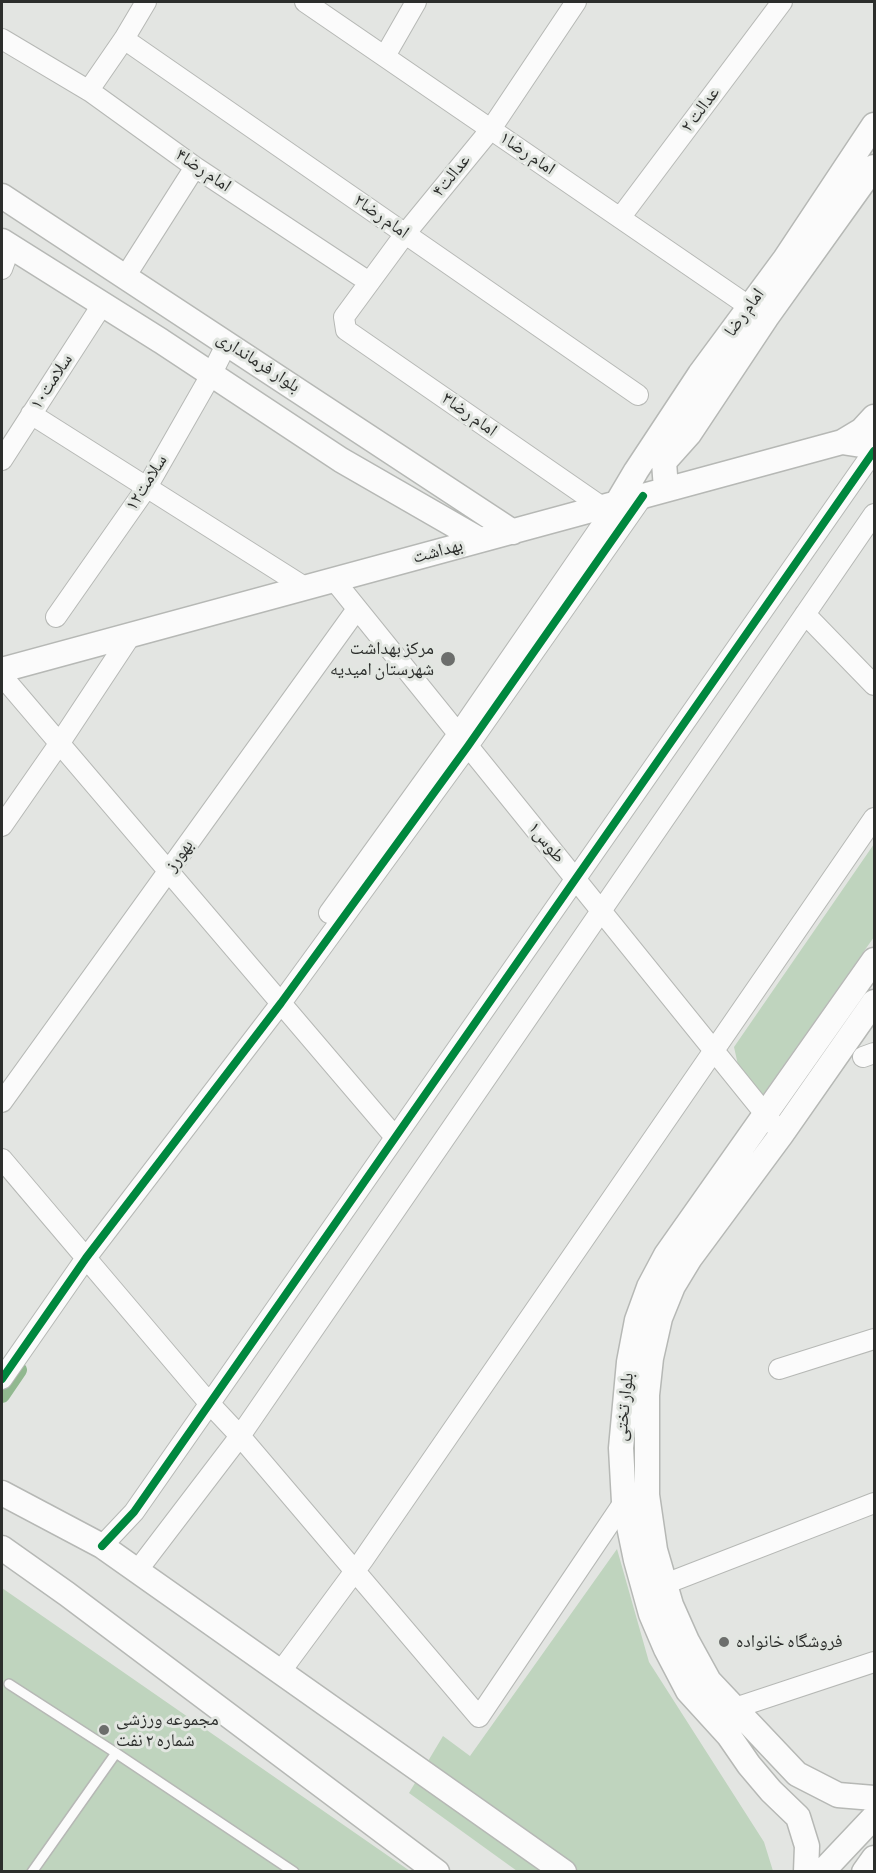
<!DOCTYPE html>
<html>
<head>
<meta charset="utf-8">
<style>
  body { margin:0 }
  #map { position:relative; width:876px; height:1873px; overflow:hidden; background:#e3e5e2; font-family:"Sofia Sans Condensed",sans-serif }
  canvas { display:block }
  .frame { position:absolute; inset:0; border:3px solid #2c2e2c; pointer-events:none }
</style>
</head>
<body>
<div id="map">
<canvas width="876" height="1873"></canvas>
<div class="frame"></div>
</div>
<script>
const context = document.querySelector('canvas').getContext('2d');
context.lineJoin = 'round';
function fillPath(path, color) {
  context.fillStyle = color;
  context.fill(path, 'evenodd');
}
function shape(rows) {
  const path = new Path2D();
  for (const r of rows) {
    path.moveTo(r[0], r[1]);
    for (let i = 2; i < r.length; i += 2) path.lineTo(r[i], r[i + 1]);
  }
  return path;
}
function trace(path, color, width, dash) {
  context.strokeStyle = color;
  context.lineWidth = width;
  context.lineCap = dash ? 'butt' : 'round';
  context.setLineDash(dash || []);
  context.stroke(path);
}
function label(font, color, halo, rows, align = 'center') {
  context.font = font + ' "Sofia Sans Condensed","Noto Naskh Arabic",sans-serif';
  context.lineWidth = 6;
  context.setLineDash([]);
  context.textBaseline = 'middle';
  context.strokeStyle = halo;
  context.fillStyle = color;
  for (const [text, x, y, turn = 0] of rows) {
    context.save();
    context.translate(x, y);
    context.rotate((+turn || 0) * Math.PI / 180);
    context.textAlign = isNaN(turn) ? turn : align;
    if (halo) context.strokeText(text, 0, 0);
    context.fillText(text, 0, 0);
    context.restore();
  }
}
fillPath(shape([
  [874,844,874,937,757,1103,742,1083,734,1047],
  [617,1549,649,1662,764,1842,773,1871,517,1871,409,1793,443,1736,470,1756],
  [2,1588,410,1871,2,1871]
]), '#bfd4be');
trace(shape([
  [2,1395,19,1370]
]), '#91b88f', 16);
const service = shape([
  [9,1684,116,1753],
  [32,1872,116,1753,294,1872]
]);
const minor = shape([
  [146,2,124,39,91,87,91,92,195,167,369,282],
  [305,2,750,307],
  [576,2,491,129,405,234,344,317,346,330,602,507],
  [2,39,91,92],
  [124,39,638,395],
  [385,56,416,2],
  [620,218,782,2],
  [2,269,10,247],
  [125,277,195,167],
  [31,414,306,588],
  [2,460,102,305],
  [334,580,774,1125],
  [805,614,874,685],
  [56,617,147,487,211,375,227,343],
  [2,676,395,1137],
  [2,826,59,744,131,635],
  [329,913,458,734,617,503],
  [863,1057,874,1053],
  [2,1102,357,609],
  [2,1159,209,1403,240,1436,479,1717,624,1502],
  [779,1369,874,1339],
  [2,1379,86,1258,281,1003,468,746,643,496],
  [102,1546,134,1512,874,451],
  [137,1571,240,1436,874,514],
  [665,1584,874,1503],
  [281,1671,363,1560,874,818],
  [735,1708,874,1662]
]);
const tertiary = shape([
  [2,196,513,532],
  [2,241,161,341,341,460,480,540],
  [842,442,862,430,874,417],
  [666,489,664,462,689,434,766,318,874,167],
  [617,503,636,471,700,374,785,259,874,125],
  [2,670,842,442,874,447],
  [874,1002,781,1135,690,1258,673,1286,660,1318,651,1358,647,1395,647,1495,655,1550,671,1605,687,1641,709,1681,797,1774,838,1795,874,1798],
  [2,1493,102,1546,564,1872],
  [2,1548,67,1594,437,1872],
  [806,1872,807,1846,798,1817,771,1791,749,1765,729,1736,688,1691,666,1649,651,1614,636,1560,624,1502,621,1448,629,1362,637,1320,649,1287,666,1255,874,960],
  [822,1872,874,1817],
  [864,1872,874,1858]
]);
trace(service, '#b6b8b5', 12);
trace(minor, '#b6b8b5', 22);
trace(tertiary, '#b6b8b5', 27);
trace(service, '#fbfbfb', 9);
trace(minor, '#fbfbfb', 20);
trace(tertiary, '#fbfbfb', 24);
trace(shape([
  [2,1379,86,1258,281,1003,468,746,643,496],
  [102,1546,134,1512,874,451]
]), '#00873e', 8);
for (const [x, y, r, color] of [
  [448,659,8,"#6c6e6c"],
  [724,1642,6,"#6c6e6c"],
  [104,1730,6,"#6c6e6c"]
]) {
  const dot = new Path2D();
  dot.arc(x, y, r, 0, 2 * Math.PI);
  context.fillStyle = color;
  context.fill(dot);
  trace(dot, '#e2e6e1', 2);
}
label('18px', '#2c2e2c', '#e2e6e1', [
  ["عدالت ۲",701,110,-53],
  ["امام رضا۱",527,154,34],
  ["امام رضا۴",203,171,34],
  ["عدالت۴",452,176,-51],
  ["امام رضا۲",381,217,35],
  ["امام رضا",745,313,-54],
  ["بلوار فرمانداری",258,363,33],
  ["سلامت۱۰",52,382,-57],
  ["امام رضا۳",469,415,35],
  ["سلامت۱۲",147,483,-58],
  ["بهداشت",438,552,-15],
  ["طوس۱",546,843,51],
  ["بهورز",180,856,-54],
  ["بلوار تختی",625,1407,-84]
]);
label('18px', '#2c2e2c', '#e2e6e1', [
  ["مرکز بهداشت",434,649,"right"],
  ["شهرستان امیدیه",434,670,"right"],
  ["فروشگاه خانواده",736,1642],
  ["مجموعه ورزشی",116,1720],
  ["شماره ۲ نفت",116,1741]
], 'left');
</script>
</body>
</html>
